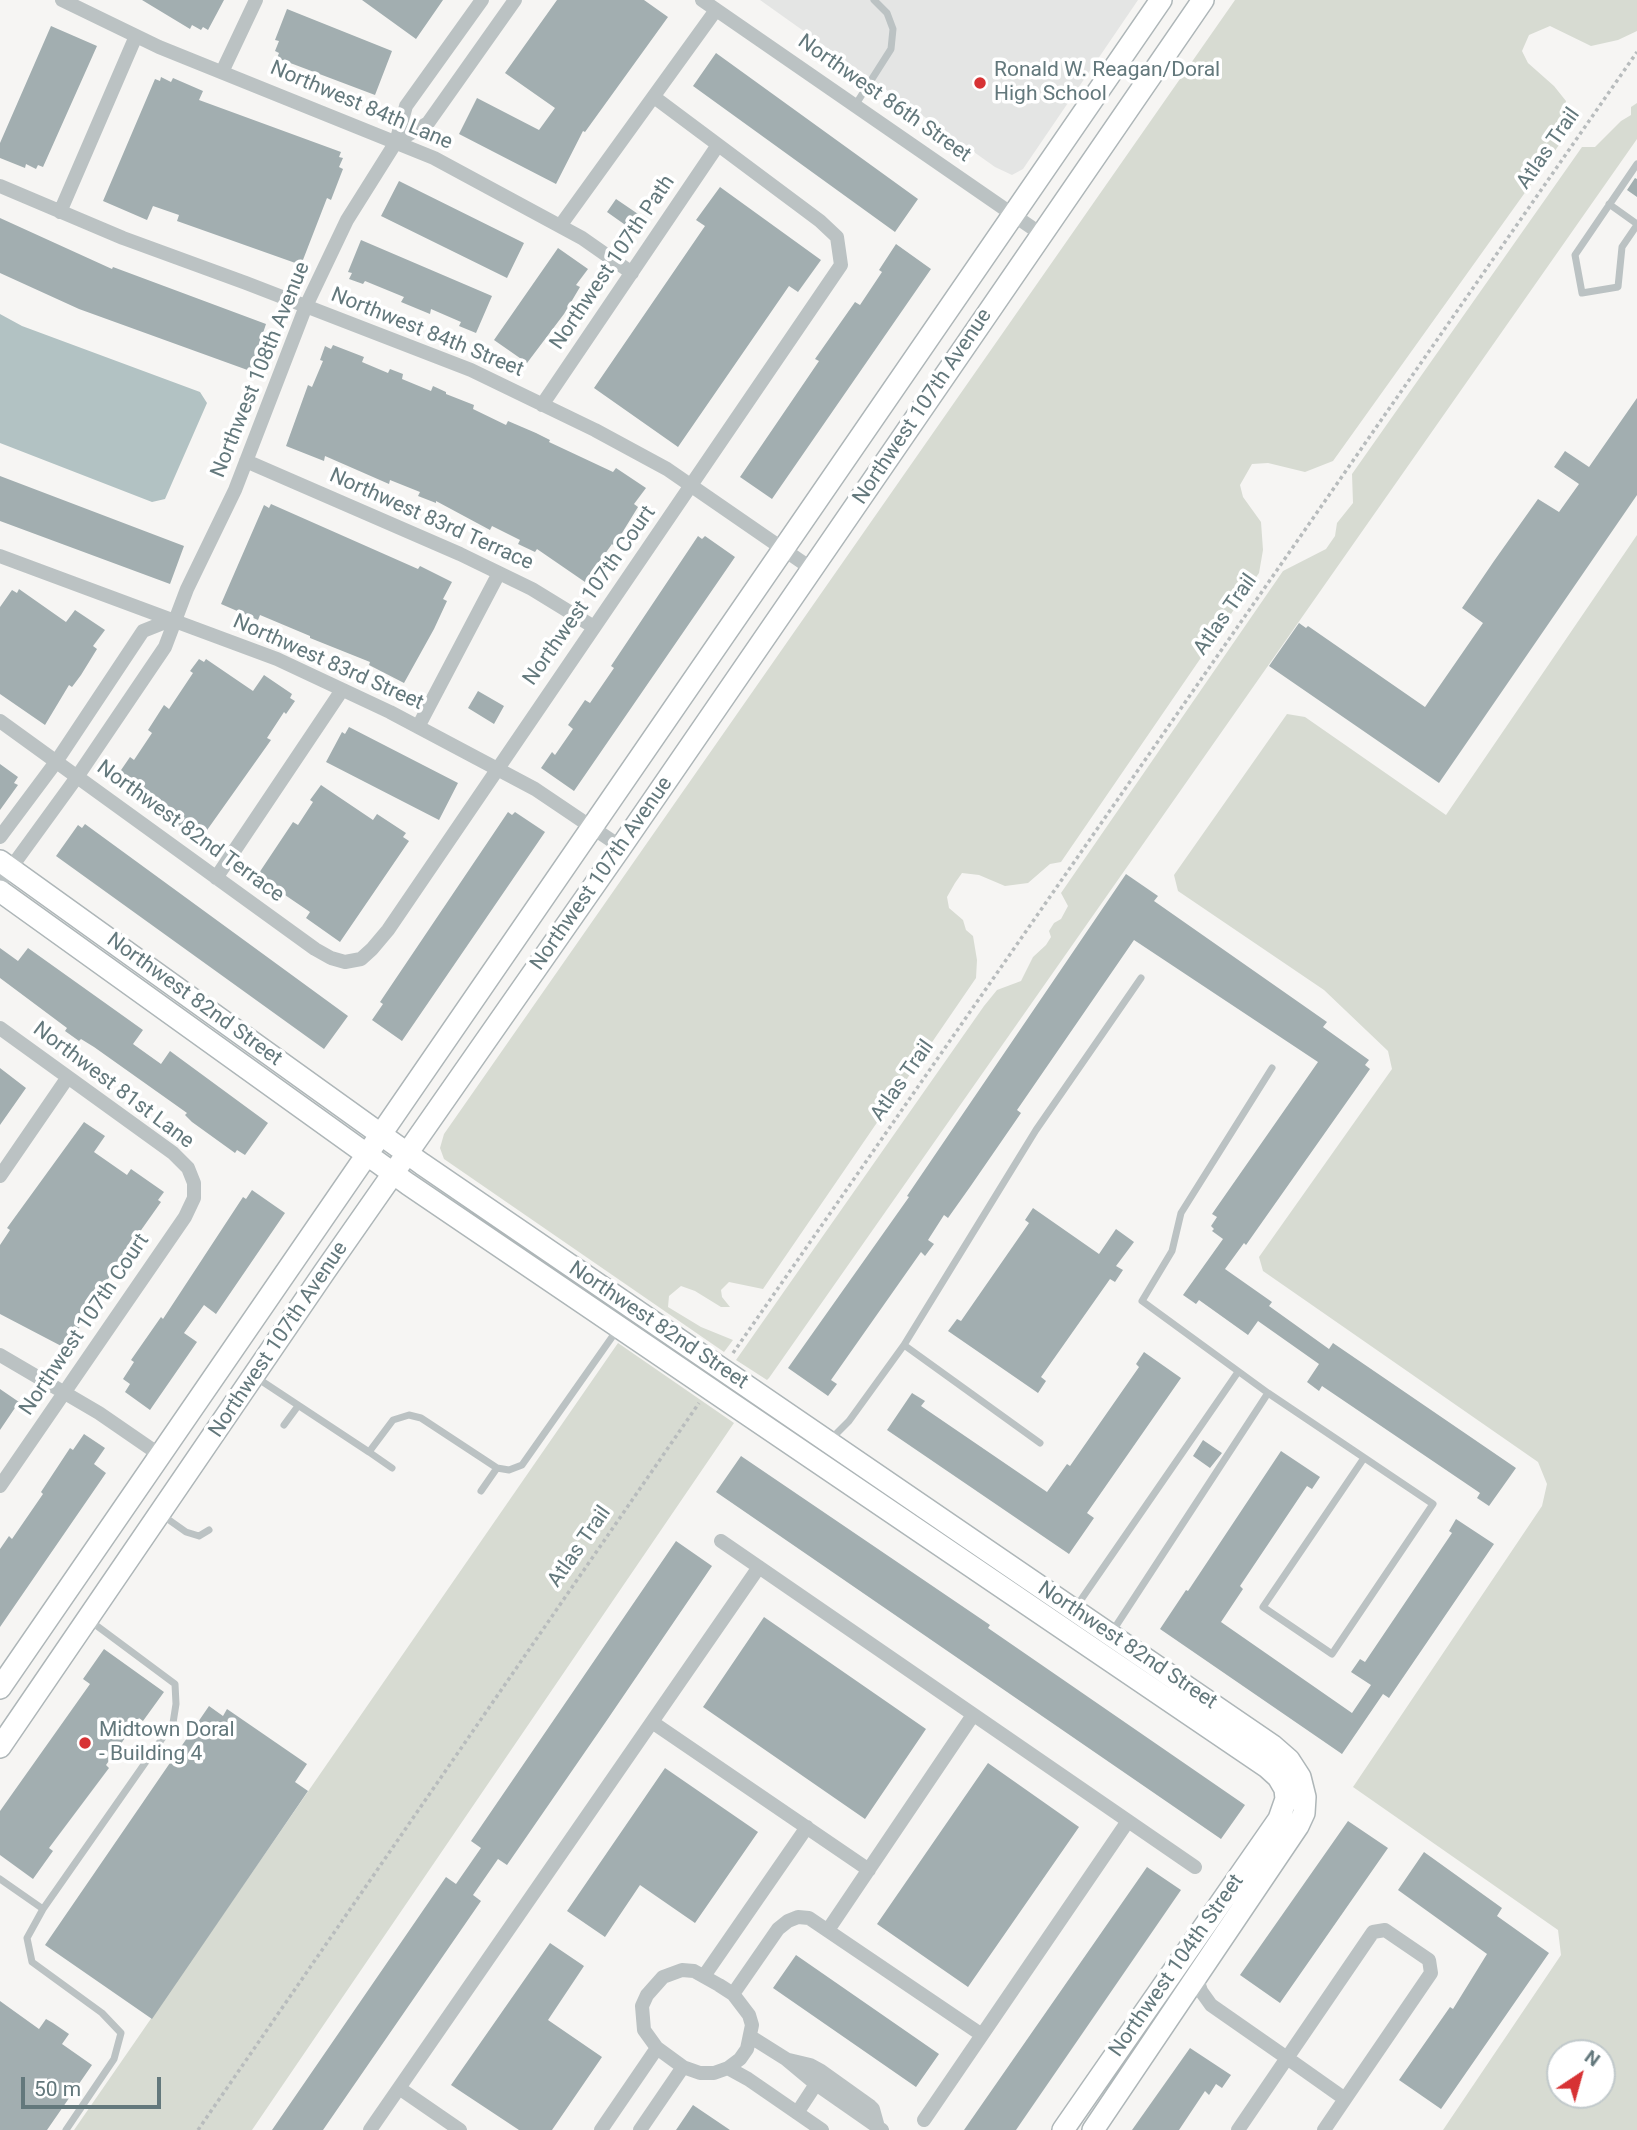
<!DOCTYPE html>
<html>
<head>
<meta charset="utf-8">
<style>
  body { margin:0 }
  #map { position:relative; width:1637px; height:2130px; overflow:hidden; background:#f6f5f3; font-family:Roboto,sans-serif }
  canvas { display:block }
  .north { position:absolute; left:1546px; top:2039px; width:70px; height:70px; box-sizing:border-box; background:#fff; border:2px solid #c1c9cb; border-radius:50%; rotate:36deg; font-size:19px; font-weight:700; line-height:28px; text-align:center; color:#63787c }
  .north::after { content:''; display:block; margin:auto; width:24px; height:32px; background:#d73234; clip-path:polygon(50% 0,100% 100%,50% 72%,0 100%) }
  .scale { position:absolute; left:21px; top:2077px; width:140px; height:32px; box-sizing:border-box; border:4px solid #63787c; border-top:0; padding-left:9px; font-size:21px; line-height:24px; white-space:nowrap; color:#63787c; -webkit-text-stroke:5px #fff; paint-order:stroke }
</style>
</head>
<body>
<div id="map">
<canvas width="1637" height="2130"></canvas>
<div class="north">N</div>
<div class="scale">50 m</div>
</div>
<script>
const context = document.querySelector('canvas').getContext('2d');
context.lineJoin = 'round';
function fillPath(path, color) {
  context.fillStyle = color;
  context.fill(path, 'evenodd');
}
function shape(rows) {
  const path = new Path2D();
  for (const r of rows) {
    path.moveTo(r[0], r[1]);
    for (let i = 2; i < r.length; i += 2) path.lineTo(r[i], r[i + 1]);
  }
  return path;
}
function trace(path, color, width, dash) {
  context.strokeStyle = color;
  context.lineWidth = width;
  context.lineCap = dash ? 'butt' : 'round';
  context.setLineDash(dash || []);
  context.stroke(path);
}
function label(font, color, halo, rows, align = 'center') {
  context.font = font + ' Roboto,sans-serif';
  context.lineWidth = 7;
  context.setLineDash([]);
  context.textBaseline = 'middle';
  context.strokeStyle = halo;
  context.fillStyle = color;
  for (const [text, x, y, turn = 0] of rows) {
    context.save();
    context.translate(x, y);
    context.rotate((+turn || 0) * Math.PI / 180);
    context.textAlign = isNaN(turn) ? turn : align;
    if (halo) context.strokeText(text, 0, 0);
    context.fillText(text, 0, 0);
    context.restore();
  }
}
fillPath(shape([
  [760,0,1138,0,1023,169,1012,175,995,167]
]), '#e4e5e4');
fillPath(shape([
  [1235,0,1637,0,1637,31,1618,40,1591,46,1550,26,1529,35,1522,51,1528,63,1554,86,1566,101,1559,145,1333,461,1305,472,1268,463,1252,464,1240,485,1243,497,1261,522,1263,550,1259,573,1061,862,1050,864,1028,883,1005,886,979,875,962,873,955,883,947,897,949,908,963,920,966,930,973,936,977,960,976,978,763,1289,729,1282,721,1290,722,1297,730,1307,721,1307,695,1291,681,1286,669,1296,668,1307,701,1327,733,1340,724,1352,444,1159,440,1148,444,1134],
  [1637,103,1637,139,769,1378,767,1380,736,1360,984,1006,997,990,1021,981,1033,957,1046,945,1051,937,1049,931,1054,923,1061,919,1068,906,1061,893,1283,571,1326,549,1335,536,1337,523,1353,503,1352,474,1582,147,1595,147,1621,121,1631,115,1631,107],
  [1637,535,1637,2130,1443,2130,1561,1955,1558,1930,1353,1787,1542,1506,1547,1484,1538,1462,1263,1271,1259,1257,1392,1069,1388,1051,1324,990,1178,891,1174,875,1287,714,1305,717,1446,815],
  [1560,2053,1602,2053,1602,2095,1560,2095],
  [618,1343,734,1423,252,2130,74,2130]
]), '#d7dbd2');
fillPath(shape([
  [0,314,22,326,200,392,207,403,165,499,152,502,0,443]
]), '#b2c2c3');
fillPath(shape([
  [142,0,224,0,208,30,203,27,201,30,192,25,190,29],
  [362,0,443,0,416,39],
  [557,0,644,0,668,17,585,132,583,131,556,184,459,134,477,98,539,130,555,108,505,73],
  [287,9,392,51,375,95,277,58,279,53,275,51,279,41,275,40],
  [51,26,97,46,43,167,38,165,36,169,26,164,25,168,0,158,0,143],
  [716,53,918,199,895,232,693,86],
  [161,77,171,82,173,78,203,91,199,100,341,152,339,157,343,158,339,167,343,169,331,200,327,198,301,265,177,221,179,215,153,206,147,220,103,201,155,79,160,81],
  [1635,178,1637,179,1637,197,1627,190],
  [399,181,524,243,507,278,381,216],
  [720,187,821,260,798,292,789,286,678,447,594,388,705,226,696,220],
  [616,199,641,216,631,229,607,212],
  [0,218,112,269,113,267,266,324,260,342,263,344,253,372,79,309,0,273],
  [361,240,492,296,476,333,459,326,461,322,431,309,430,314,401,302,404,297,365,281,363,284,349,279,352,273,348,272],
  [896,244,931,269,772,499,740,477,819,361,815,359,855,302,860,305,882,272,879,270],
  [558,248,588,269,576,285,580,287,564,314,527,363,494,340],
  [333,345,364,357,362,362,388,373,390,369,403,374,402,379,431,391,433,386,446,392,446,394,474,405,473,409,506,425,508,421,536,433,550,440,549,442,613,472,616,468,646,488,634,504,638,507,622,533,613,545,612,544,585,582,537,549,535,552,518,544,520,540,492,526,490,530,436,501,436,503,418,496,420,492,390,480,389,484,325,456,324,461,286,446,308,385,312,387,323,361,320,360,325,346,331,349],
  [1637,398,1637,495,1439,783,1269,666,1299,623,1306,628,1308,626,1425,707,1483,623,1462,608,1494,561,1538,499,1559,512,1579,484,1554,467,1565,451,1589,467],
  [0,476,184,546,170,584,0,521],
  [271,504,418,569,420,566,452,582,443,599,447,601,434,629,404,683,369,665,370,662,310,638,310,636,260,615,258,620,221,604,264,505,269,508],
  [698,536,702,539,705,536,735,557,574,791,541,768,552,752,555,755,573,729,568,725,585,700,590,703,614,668,611,666],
  [19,589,66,622,75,610,105,630,93,646,97,649,81,675,72,687,69,685,45,725,0,694,0,607,12,590,17,593],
  [199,659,204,662,206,659,253,691,264,675,292,694,290,698,295,701,286,714,284,712,267,738,271,740,200,840,166,818,172,809,119,773,130,757,134,760,152,733,148,730,164,705,169,709,193,673,190,671],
  [478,691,504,706,494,724,468,708],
  [349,727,458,783,439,820,326,762,342,732,345,734],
  [0,764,18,777,14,783,18,785,0,810],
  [321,785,373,820,377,814,406,833,403,837,409,841,340,942,306,918,310,912,257,876,293,822,298,825,313,802,310,800],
  [508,812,512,815,515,812,545,832,402,1041,372,1020,383,1004,380,1002],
  [85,824,348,1016,324,1049,56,856,78,825,82,828],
  [1126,874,1158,896,1154,901,1327,1022,1323,1027,1369,1060,1365,1065,1370,1069,1246,1245,1244,1243,1225,1269,1272,1302,1269,1306,1329,1349,1333,1343,1516,1468,1489,1506,1477,1498,1480,1493,1322,1386,1319,1391,1307,1382,1319,1364,1258,1321,1248,1335,1199,1300,1196,1304,1183,1295,1223,1239,1212,1231,1214,1229,1211,1226,1217,1217,1212,1214,1318,1062,1134,940,1017,1110,1021,1113,970,1187,948,1218,944,1215,928,1240,934,1244,925,1256,921,1252,831,1380,837,1384,828,1396,788,1368,909,1197,907,1196],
  [0,948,18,961,28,948,143,1030,133,1044,161,1064,170,1051,268,1123,245,1155,237,1150,235,1153,192,1122,185,1115,187,1113,94,1047,81,1039,79,1041,65,1031,67,1028,0,978],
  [0,1068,26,1088,0,1125],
  [84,1122,105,1136,94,1152,127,1175,131,1169,164,1192,158,1200,161,1202,127,1250,128,1251,103,1286,101,1284,81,1311,87,1314,67,1349,0,1314,0,1245,10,1230,7,1228],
  [252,1190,285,1213,216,1314,204,1305,184,1333,197,1342,150,1410,125,1392,130,1384,123,1379,134,1362,131,1360,161,1317,163,1319,243,1197,246,1199],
  [1033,1208,1099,1254,1116,1229,1134,1242,1116,1266,1123,1270,1115,1282,1110,1279,1041,1377,1046,1381,1038,1393,948,1331,957,1319,961,1321,1029,1223,1025,1220],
  [1144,1352,1181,1378,1087,1513,1094,1518,1069,1554,887,1430,912,1393,925,1401,921,1406,1047,1492,1067,1464,1070,1466,1139,1367,1136,1364],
  [0,1389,19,1402,0,1430],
  [84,1434,105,1448,94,1464,106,1473,0,1627,0,1549,9,1536,12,1539,43,1494,41,1492,70,1448,73,1450],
  [1203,1440,1222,1453,1210,1468,1193,1456],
  [1281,1451,1320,1477,1312,1489,1307,1486,1240,1586,1243,1589,1221,1622,1352,1713,1371,1685,1351,1672,1360,1659,1365,1662,1452,1533,1449,1531,1456,1519,1494,1544,1389,1698,1383,1694,1342,1754,1160,1629,1186,1590,1188,1591],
  [741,1456,990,1625,988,1628,1245,1805,1221,1839,716,1492],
  [676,1541,712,1566,605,1723,507,1865,498,1859,473,1895,481,1901,323,2130,272,2130,446,1877,456,1884,481,1848,471,1841],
  [764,1617,926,1729,865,1819,703,1707],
  [104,1649,164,1692,143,1721,139,1718,106,1765,109,1768,49,1848,53,1851,33,1879,0,1855,0,1811,90,1684,83,1679],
  [209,1706,223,1716,227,1709,307,1764,295,1782,308,1791,152,2019,45,1945],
  [988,1763,1079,1827,968,1987,877,1924],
  [665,1768,758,1832,695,1923,640,1885,605,1937,567,1911],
  [1348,1821,1388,1848,1280,2003,1240,1975],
  [1424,1852,1502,1908,1497,1916,1549,1953,1441,2109,1399,2080,1450,2007,1453,2009,1487,1954,1398,1890],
  [1147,1867,1181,1890,1016,2130,964,2130],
  [550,1943,584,1966,548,2020,602,2057,552,2130,519,2130,451,2085],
  [796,1955,939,2054,916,2087,773,1988],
  [0,2001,39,2029,46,2019,53,2023,69,2034,62,2044,92,2065,47,2130,0,2130],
  [1190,2048,1231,2075,1222,2088,1216,2084,1209,2095,1205,2091,1179,2130,1132,2130],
  [693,2105,730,2130,676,2130]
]), '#a2aeb0');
const secondary = shape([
  [0,861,422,1164,1273,1746,1289,1760,1300,1777,1305,1797,1304,1813,1298,1826,1093,2130],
  [0,891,408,1184,1267,1767,1278,1777,1285,1789,1286,1799,1279,1819,1063,2130],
  [0,1688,1161,0],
  [0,1747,325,1271,621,847,1203,0]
]);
trace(secondary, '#aeb6b8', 24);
trace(shape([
  [733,1353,1637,52],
  [198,2130,699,1403]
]), '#b8bcbd', 3.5, [3.5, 3.5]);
trace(shape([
  [856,104,891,49,893,29,887,13,874,0],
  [1637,164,1575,255,1582,293,1618,287,1622,247,1637,225],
  [1609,204,1637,224],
  [1272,1068,1181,1213,1172,1251,1142,1301,1268,1393,1433,1504,1332,1654,1263,1607,1364,1458],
  [904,1345,1040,1443],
  [257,1378,369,1452,393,1420,409,1415,421,1418,497,1468,509,1470,522,1465,617,1330],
  [284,1425,298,1406],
  [829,1441,849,1421,904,1345,1036,1130,1141,978],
  [369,1452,392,1468],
  [481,1491,497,1468],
  [162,1515,186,1532,199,1536,209,1530],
  [1076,1607,1238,1372],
  [1112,1632,1268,1393],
  [0,1879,43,1909,27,1938,32,1962,102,2013,121,2033,114,2059,66,2130],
  [43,1909,173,1723,176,1704,175,1684,89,1620]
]), '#bbc2c3', 7);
trace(shape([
  [62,0,159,47,434,158,582,238,632,273],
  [702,0,1041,234],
  [222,72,256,0],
  [396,142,428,123,515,0],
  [0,186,123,238,246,283,471,370,595,430,667,469,812,569],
  [60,212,136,36],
  [560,226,716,10],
  [542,405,718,145],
  [246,461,460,554,532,589,594,627],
  [0,556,277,659,390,712,535,789,621,847],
  [0,721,315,949,331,958,345,962,361,959,372,949,388,930,841,265,837,237,820,221,654,97],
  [418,727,499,573],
  [0,837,56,762,143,631,173,619],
  [216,878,342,690],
  [0,883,77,777,165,647,187,589,235,490,306,306,347,220,396,142,406,106,482,0],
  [0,1028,173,1153,188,1168,194,1183,194,1198,185,1217,0,1486],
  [0,1176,68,1077],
  [0,1355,99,1413,160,1455],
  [721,1541,1195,1867],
  [652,1722,869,1870],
  [828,1930,973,1715],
  [682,1970,694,1971,719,1985,733,1994,749,2015,752,2025,747,2049,740,2059,728,2068,714,2073,700,2073,683,2067,657,2048,644,2030,642,2006,647,1995,663,1977,682,1970],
  [704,1976,807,1827],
  [1197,1979,1201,1991,1211,2005,1287,2058,1345,2099,1431,1973,1429,1960,1385,1930,1373,1932,1287,2058,1238,2130],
  [733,1994,778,1929,788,1921,798,1917,809,1918,982,2035],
  [751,2037,786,2059,816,2084,882,2130],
  [789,2060,810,2065,821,2071,870,2106,873,2109,878,2127],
  [728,2068,748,2079,822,2130],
  [399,2088,460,2130],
  [797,2113,816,2084],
  [924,2120,1128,1821],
  [370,2130,759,1567],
  [601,2130,657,2048],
  [640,2130,683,2067],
  [1324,2130,1345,2099]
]), '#bbc2c3', 14);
trace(secondary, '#fff', 21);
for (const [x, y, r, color] of [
  [980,83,7,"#d73234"],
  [85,1743,7,"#d73234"]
]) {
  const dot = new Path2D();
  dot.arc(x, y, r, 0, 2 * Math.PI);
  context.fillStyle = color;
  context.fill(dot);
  trace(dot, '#fff', 2.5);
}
label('21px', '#63787c', '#fff', [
  ["Ronald W. Reagan/Doral",994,71],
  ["High School",994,95],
  ["Midtown Doral",99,1731],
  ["- Building 4",99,1755]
], 'left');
label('21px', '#63787c', '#fff', [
  ["Northwest 86th Street",884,99,35],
  ["Northwest 84th Lane",361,106,23],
  ["Atlas Trail",1549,149,-55],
  ["Northwest 107th Path",613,263,-56],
  ["Northwest 84th Street",427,333,22],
  ["Northwest 108th Avenue",261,370,-68],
  ["Northwest 107th Avenue",923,407,-56],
  ["Northwest 83rd Terrace",431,520,24],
  ["Northwest 107th Court",590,596,-55],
  ["Atlas Trail",1226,615,-55],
  ["Northwest 83rd Street",328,663,24],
  ["Northwest 82nd Terrace",190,832,36],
  ["Northwest 107th Avenue",602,874,-55],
  ["Northwest 82nd Street",194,1000,36],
  ["Atlas Trail",903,1081,-55],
  ["Northwest 81st Lane",113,1086,37],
  ["Northwest 107th Court",85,1325,-56],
  ["Northwest 82nd Street",658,1326,34],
  ["Northwest 107th Avenue",279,1340,-56],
  ["Atlas Trail",580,1547,-55],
  ["Northwest 82nd Street",1127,1646,34],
  ["Northwest 104th Street",1177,1966,-55]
]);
</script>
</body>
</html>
